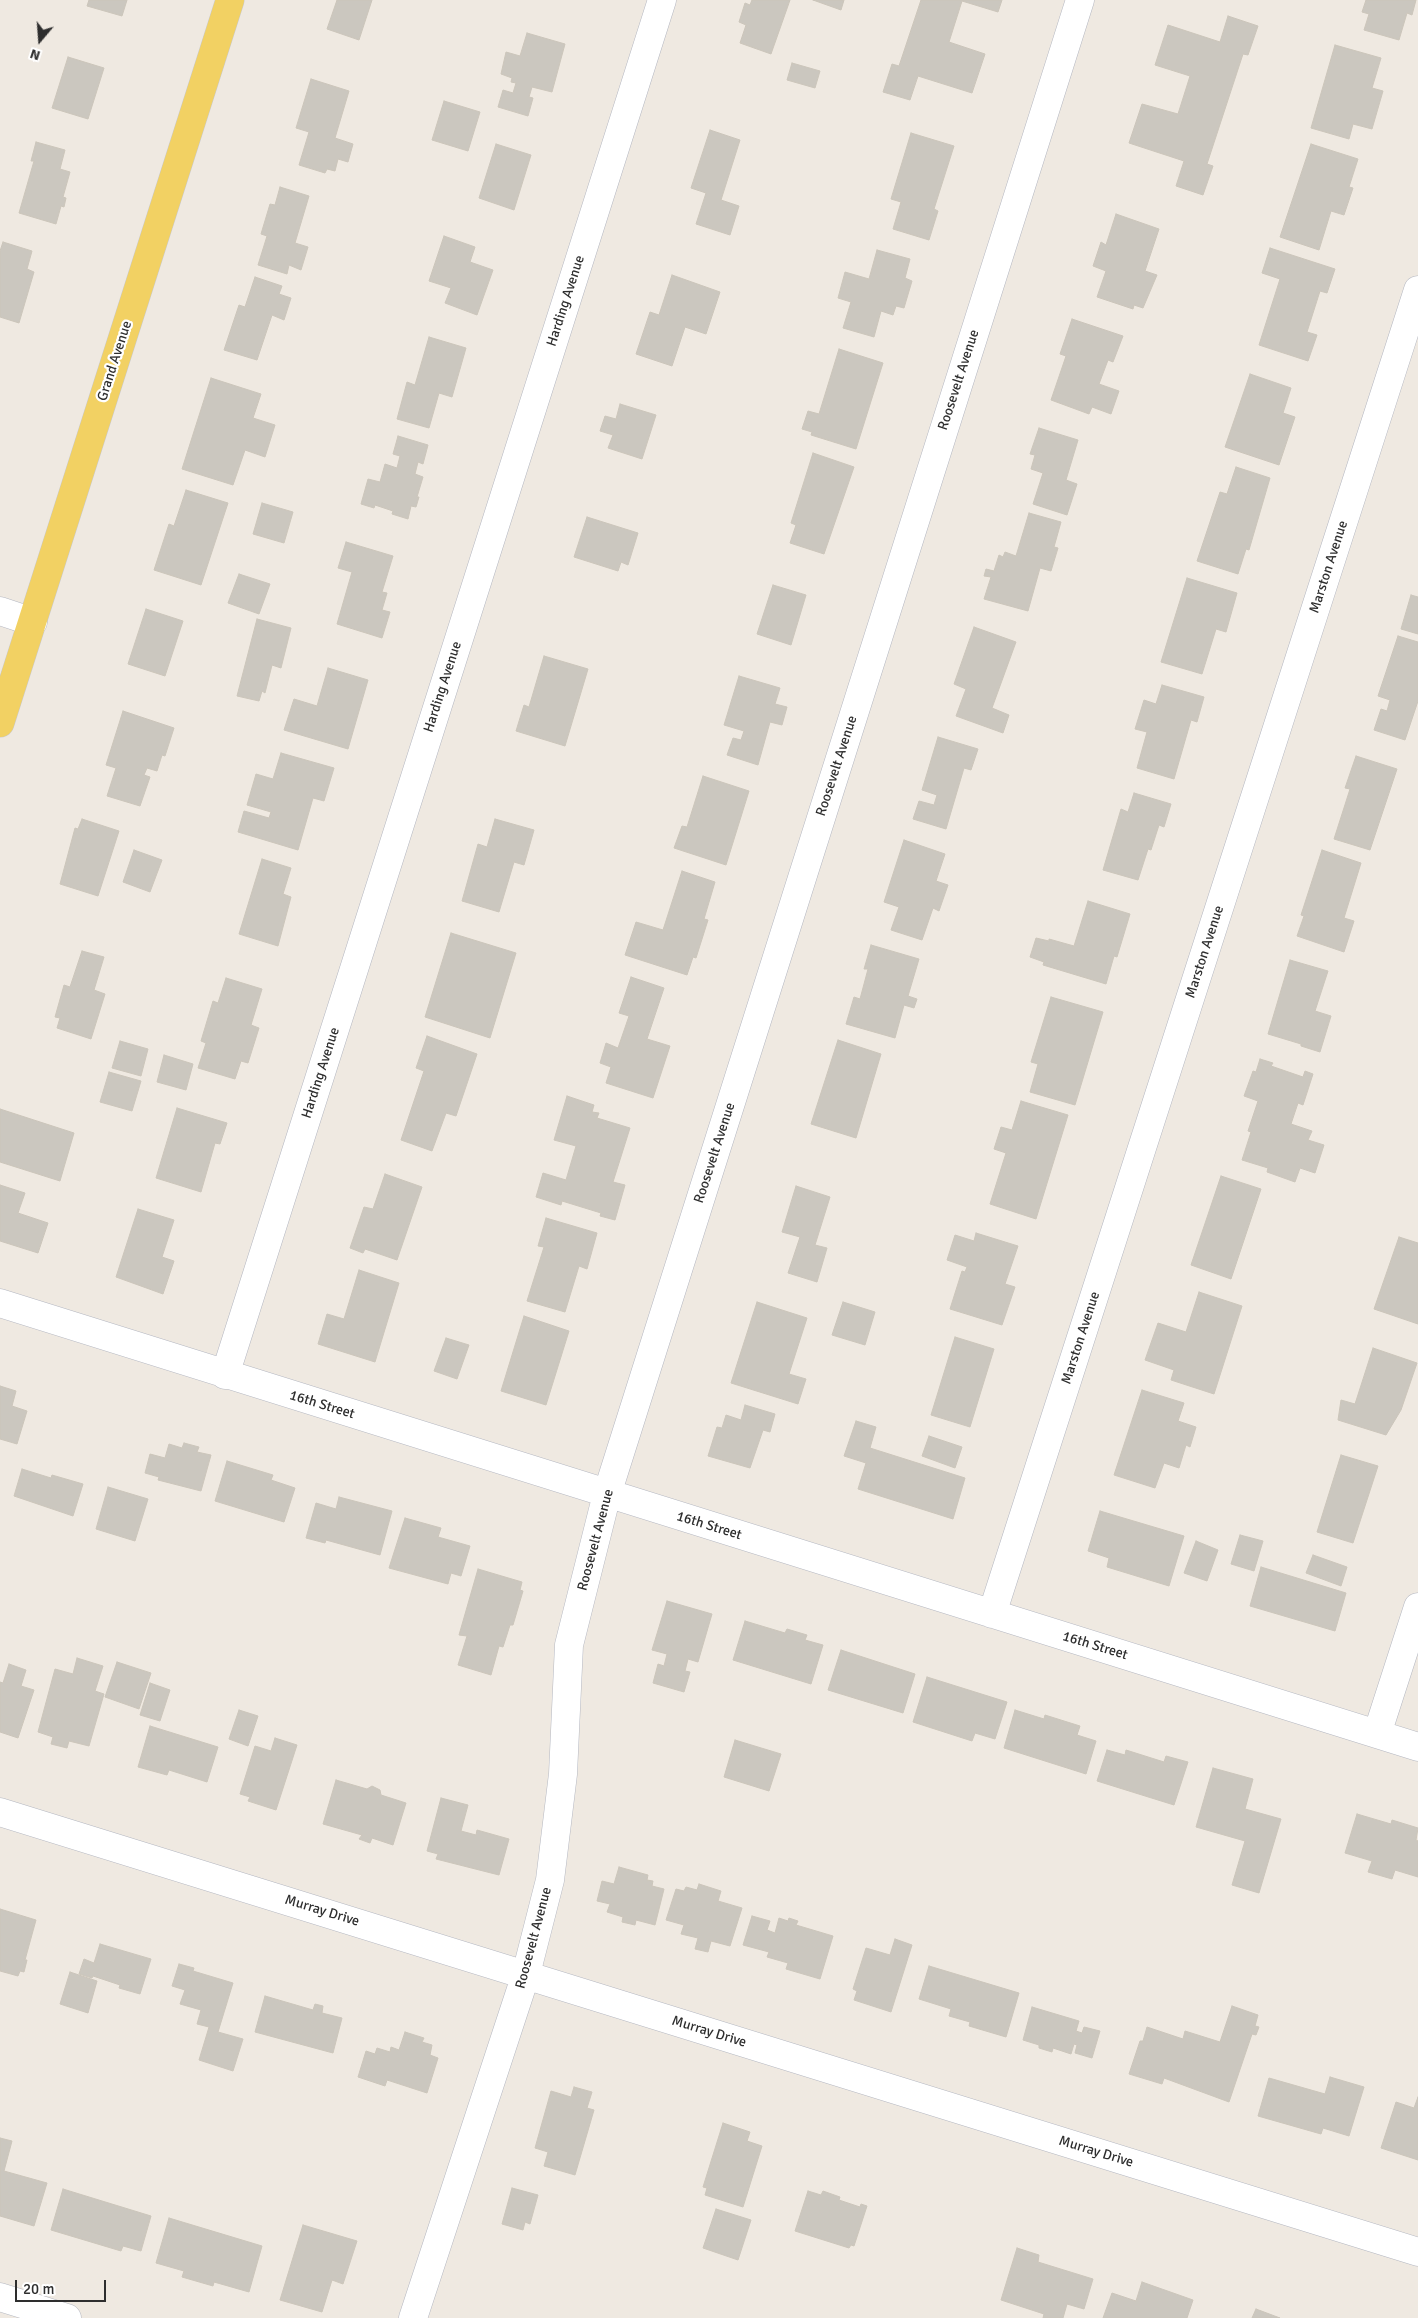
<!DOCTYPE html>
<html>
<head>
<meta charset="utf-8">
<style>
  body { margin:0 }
  #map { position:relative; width:1418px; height:2318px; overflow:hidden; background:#efe9e1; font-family:Signika,sans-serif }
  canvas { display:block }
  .north { position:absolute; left:15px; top:15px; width:50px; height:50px; -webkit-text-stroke:4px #fff; paint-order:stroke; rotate:198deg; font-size:14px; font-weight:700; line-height:20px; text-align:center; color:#2e2e2e }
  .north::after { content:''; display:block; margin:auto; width:18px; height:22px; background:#2e2e2e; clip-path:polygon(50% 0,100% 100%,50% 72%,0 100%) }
  .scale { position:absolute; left:15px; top:2280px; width:91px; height:22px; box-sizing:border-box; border:2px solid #2e2e2e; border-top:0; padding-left:6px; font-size:15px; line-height:18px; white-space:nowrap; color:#2e2e2e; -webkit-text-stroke:4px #fff; paint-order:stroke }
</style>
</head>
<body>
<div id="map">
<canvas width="1418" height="2318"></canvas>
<div class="north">N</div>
<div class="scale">20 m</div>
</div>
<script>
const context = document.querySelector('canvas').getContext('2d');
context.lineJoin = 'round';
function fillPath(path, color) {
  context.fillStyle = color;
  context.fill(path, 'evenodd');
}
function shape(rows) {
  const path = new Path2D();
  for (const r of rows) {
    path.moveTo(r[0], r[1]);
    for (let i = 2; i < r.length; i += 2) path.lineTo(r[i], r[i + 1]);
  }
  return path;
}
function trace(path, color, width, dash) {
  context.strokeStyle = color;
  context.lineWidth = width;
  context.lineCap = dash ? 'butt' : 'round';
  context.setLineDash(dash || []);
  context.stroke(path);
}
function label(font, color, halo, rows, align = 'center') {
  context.font = font + ' Signika,sans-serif';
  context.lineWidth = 4.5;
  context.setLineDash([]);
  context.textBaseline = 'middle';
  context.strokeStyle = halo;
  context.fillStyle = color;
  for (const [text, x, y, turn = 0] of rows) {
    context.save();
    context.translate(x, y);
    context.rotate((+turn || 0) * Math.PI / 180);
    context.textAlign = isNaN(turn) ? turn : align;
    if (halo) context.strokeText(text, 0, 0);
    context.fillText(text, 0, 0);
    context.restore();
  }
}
const building = shape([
  [89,0,127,0,122,16,87,6,89,0],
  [337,0,372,0,359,40,327,29,337,0],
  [752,0,790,0,771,54,740,43,746,25,739,22,745,3,750,5,752,0],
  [813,0,844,0,841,10,813,0],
  [921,0,1002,0,998,12,962,1,949,42,985,54,972,93,918,76,910,100,883,92,892,64,899,66,921,0],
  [1366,0,1416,0,1412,15,1407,13,1399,40,1364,30,1369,14,1362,12,1366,0],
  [1228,16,1258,26,1248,55,1243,54,1207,164,1213,166,1203,195,1176,186,1184,161,1129,143,1142,104,1178,114,1190,76,1155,65,1168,25,1220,42,1228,16],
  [527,33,565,44,552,92,532,87,529,97,533,98,528,116,498,107,503,90,513,93,516,83,511,82,512,78,501,74,506,52,520,56,527,33],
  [1335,45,1381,58,1372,88,1383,91,1372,129,1353,124,1349,139,1311,128,1335,45],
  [68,57,104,68,88,119,52,108,68,57],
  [792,63,820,71,815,88,787,80,792,63],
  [311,79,349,91,335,138,353,144,348,162,338,159,335,171,327,169,325,173,299,165,309,132,296,128,311,79],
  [444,101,480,112,468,151,432,140,444,101],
  [710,130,740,140,721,200,739,206,730,235,696,224,706,193,691,188,710,130],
  [911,133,954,146,934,209,938,211,929,240,893,229,901,202,891,199,911,133],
  [36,142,65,150,60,169,70,172,63,197,66,198,64,207,61,206,56,224,19,213,34,161,31,161,36,142],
  [496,144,531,155,514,210,479,198,496,144],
  [1311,144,1358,159,1349,187,1353,188,1344,215,1331,211,1319,250,1280,237,1311,144],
  [280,187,309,196,295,243,308,247,301,270,289,265,287,274,258,265,267,236,261,234,270,204,275,205,280,187],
  [1116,214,1159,229,1145,271,1157,275,1143,308,1134,305,1133,309,1097,297,1106,271,1093,266,1101,242,1106,245,1116,214],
  [444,236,475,247,470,262,493,270,477,315,445,303,451,288,429,281,444,236],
  [3,242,32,251,27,269,34,272,19,323,0,317,0,251,3,242],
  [1270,248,1335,269,1327,293,1320,291,1307,332,1317,335,1308,361,1259,345,1280,279,1262,273,1270,248],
  [877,250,910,259,905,278,912,281,904,308,896,306,893,315,881,311,874,337,843,328,851,302,838,298,845,272,869,279,877,250],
  [672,275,720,292,706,334,685,327,672,366,636,354,650,312,659,315,672,275],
  [255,277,282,286,279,294,291,298,284,320,272,315,257,360,224,350,239,305,245,307,255,277],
  [1072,319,1123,336,1113,362,1108,360,1099,384,1119,391,1111,414,1092,407,1089,414,1051,400,1066,356,1060,354,1072,319],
  [429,337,466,348,452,397,439,393,429,428,397,419,407,382,415,385,429,337],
  [839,349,883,363,856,449,811,435,812,432,802,429,808,411,819,414,839,349],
  [1250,374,1291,388,1283,413,1295,417,1279,465,1225,447,1250,374],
  [211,378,261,394,253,418,275,425,265,457,245,450,233,485,182,469,211,378],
  [620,404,656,415,642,459,608,448,613,435,600,431,605,416,616,419,620,404],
  [1039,428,1078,440,1066,480,1077,484,1067,515,1033,504,1043,473,1031,469,1035,455,1030,454,1039,428],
  [398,436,428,445,423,464,418,462,415,474,423,477,417,497,419,497,416,507,411,506,408,519,392,514,393,511,375,505,374,508,361,504,368,479,380,482,385,464,397,468,400,456,393,454,398,436],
  [813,453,854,467,824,554,790,543,796,525,791,523,813,453],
  [1236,467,1270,478,1249,550,1246,549,1238,574,1197,561,1220,492,1227,494,1236,467],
  [186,490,228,503,201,585,154,570,169,524,174,526,186,490],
  [262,503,293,512,284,543,253,534,262,503],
  [1029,513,1061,522,1054,547,1058,548,1051,571,1040,568,1028,611,984,599,991,577,984,576,986,569,994,571,999,555,1003,557,1005,552,1016,556,1029,513],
  [587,517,638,533,628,565,621,562,618,571,574,557,587,517],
  [346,542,393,556,382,592,387,593,382,610,390,612,382,638,337,624,352,572,338,568,346,542],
  [239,574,270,584,259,614,228,603,239,574],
  [1187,578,1237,593,1226,632,1216,629,1202,674,1161,662,1187,578],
  [773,585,806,595,791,645,757,634,773,585],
  [1411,595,1418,597,1418,634,1401,629,1411,595],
  [146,609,183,621,165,676,128,664,146,609],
  [257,619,291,628,281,668,272,665,265,693,262,691,259,701,237,696,257,619],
  [974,627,1016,642,992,708,1009,715,1003,733,956,716,966,689,954,684,974,627],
  [1398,636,1418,642,1418,701,1405,740,1374,730,1381,709,1387,711,1390,700,1378,696,1398,636],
  [544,656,588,669,565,746,516,731,524,705,529,707,544,656],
  [328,668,368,680,348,749,284,730,294,699,317,706,328,668],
  [739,676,780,688,775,704,787,707,782,725,770,722,758,765,727,755,733,738,741,740,744,731,724,725,739,676],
  [1162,685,1204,697,1197,722,1191,720,1174,779,1137,768,1147,732,1135,729,1144,700,1156,704,1162,685],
  [123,711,174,728,165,756,162,755,157,771,147,768,144,775,150,777,140,806,107,796,116,768,106,765,123,711],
  [938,737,978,749,971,770,964,768,946,829,913,819,919,801,934,805,937,795,922,790,938,737],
  [281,753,334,768,324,801,313,798,298,850,238,832,244,811,269,818,271,812,247,805,256,774,273,779,281,753],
  [1356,756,1397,769,1370,850,1334,839,1350,789,1345,788,1356,756],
  [703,776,749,791,726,865,674,848,682,826,687,827,703,776],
  [1134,793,1171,804,1164,827,1159,825,1151,850,1148,849,1138,880,1103,870,1121,809,1128,812,1134,793],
  [82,819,119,831,98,896,60,884,75,828,78,829,82,819],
  [495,819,534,830,524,865,514,862,499,912,462,901,478,844,487,847,495,819],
  [904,840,945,854,936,881,948,885,939,911,933,908,922,940,891,930,899,907,884,902,904,840],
  [134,850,162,860,150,892,123,882,134,850],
  [1322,850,1361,863,1344,918,1354,921,1344,952,1297,936,1304,916,1301,915,1322,850],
  [262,859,291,868,283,894,291,897,278,946,239,934,262,859],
  [682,871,715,882,704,919,708,920,696,958,693,957,687,975,625,955,636,922,663,930,682,871],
  [1088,901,1130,914,1117,957,1114,956,1106,984,1043,965,1044,962,1030,957,1036,938,1049,941,1049,939,1074,946,1088,901],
  [451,933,516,953,490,1038,425,1017,451,933],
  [871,945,919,959,908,996,917,999,914,1008,904,1005,895,1038,846,1024,854,997,860,999,868,969,864,969,871,945],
  [82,951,104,957,94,990,105,994,91,1039,57,1028,60,1018,55,1017,64,985,70,987,82,951],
  [1290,960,1328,971,1315,1011,1331,1016,1320,1052,1301,1046,1301,1044,1268,1034,1290,960],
  [631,977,664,988,647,1039,670,1046,653,1098,606,1083,611,1067,600,1063,606,1043,618,1048,629,1016,619,1013,631,977],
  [226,978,262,989,251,1025,259,1028,248,1063,241,1061,235,1079,198,1068,206,1043,201,1041,213,1001,218,1003,226,978],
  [1051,997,1103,1012,1075,1105,1030,1092,1038,1064,1031,1062,1051,997],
  [427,1036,477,1054,456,1116,446,1113,432,1151,401,1140,424,1071,416,1068,427,1036],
  [838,1040,881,1054,856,1138,811,1124,838,1040],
  [120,1041,148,1049,141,1076,112,1068,120,1041],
  [164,1055,193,1064,186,1090,157,1082,164,1055],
  [1260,1059,1273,1063,1271,1066,1303,1077,1305,1071,1313,1074,1303,1105,1298,1103,1291,1124,1312,1131,1308,1140,1324,1145,1315,1173,1300,1168,1295,1182,1267,1172,1268,1168,1242,1160,1251,1132,1248,1131,1258,1101,1244,1096,1253,1071,1256,1072,1260,1059],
  [109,1072,141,1081,132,1111,100,1102,109,1072],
  [567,1096,594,1105,592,1112,599,1113,597,1118,630,1128,613,1182,625,1185,615,1220,600,1216,601,1213,562,1201,561,1205,536,1197,543,1173,566,1180,576,1146,554,1140,567,1096],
  [1021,1101,1068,1115,1036,1219,990,1204,1006,1153,994,1149,1001,1127,1012,1130,1021,1101],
  [177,1108,227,1123,220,1144,215,1143,201,1192,156,1178,177,1108],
  [0,1109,74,1133,60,1181,0,1162,0,1109],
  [385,1174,422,1187,397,1260,365,1249,363,1253,350,1248,364,1207,373,1209,385,1174],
  [1221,1176,1261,1189,1231,1279,1191,1265,1221,1176],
  [0,1185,25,1193,18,1213,48,1223,38,1253,0,1241,0,1185],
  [796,1186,830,1197,815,1245,827,1248,817,1282,788,1273,800,1237,782,1232,796,1186],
  [138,1209,174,1220,162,1257,174,1261,163,1294,116,1277,138,1209],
  [546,1218,597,1233,587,1269,579,1266,565,1312,527,1301,544,1247,538,1246,546,1218],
  [976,1233,1018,1246,1005,1284,1015,1287,1002,1325,950,1309,962,1271,965,1272,967,1267,947,1260,955,1235,974,1241,976,1233],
  [1399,1237,1418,1243,1418,1324,1374,1309,1399,1237],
  [359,1270,399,1283,375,1362,318,1344,327,1314,344,1319,359,1270],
  [1199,1292,1242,1306,1214,1394,1171,1380,1174,1370,1145,1360,1158,1323,1186,1332,1199,1292],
  [757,1302,807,1318,789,1374,806,1379,798,1404,731,1383,757,1302],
  [843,1302,875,1312,865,1345,832,1335,843,1302],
  [524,1316,569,1331,546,1405,501,1391,524,1316],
  [955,1337,994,1349,970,1427,931,1415,955,1337],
  [446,1338,469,1345,457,1379,434,1371,446,1338],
  [1373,1348,1417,1363,1401,1410,1386,1435,1338,1420,1341,1400,1355,1404,1373,1348],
  [0,1386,16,1391,12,1406,27,1411,17,1444,0,1439,0,1386],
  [1142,1390,1184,1403,1178,1421,1196,1427,1190,1447,1186,1445,1179,1468,1164,1463,1155,1488,1114,1475,1142,1390],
  [745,1405,775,1414,770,1432,763,1430,750,1468,708,1456,717,1427,722,1428,726,1415,741,1420,745,1405],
  [856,1421,876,1427,870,1448,965,1478,953,1519,858,1489,866,1463,844,1456,856,1421],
  [929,1436,962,1447,955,1468,922,1456,929,1436],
  [184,1443,199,1447,197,1452,211,1455,201,1491,158,1480,159,1477,145,1473,150,1454,165,1458,169,1444,182,1448,184,1443],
  [1341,1455,1378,1466,1353,1543,1317,1532,1341,1455],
  [227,1461,273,1475,271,1480,295,1488,284,1522,215,1501,227,1461],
  [22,1469,51,1478,52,1475,83,1484,73,1516,14,1496,22,1469],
  [108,1487,148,1499,135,1541,96,1529,108,1487],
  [339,1497,392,1511,380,1555,326,1540,325,1543,306,1538,316,1503,336,1509,339,1497],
  [1100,1511,1184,1536,1169,1586,1107,1567,1109,1558,1088,1551,1100,1511],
  [405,1518,441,1528,438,1537,470,1546,461,1576,451,1573,448,1584,389,1568,405,1518],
  [1240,1535,1263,1541,1254,1571,1231,1564,1240,1535],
  [1196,1541,1218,1550,1207,1581,1184,1573,1196,1541],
  [1313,1555,1347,1567,1341,1586,1306,1573,1313,1555],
  [1261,1567,1346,1593,1335,1631,1250,1606,1261,1567],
  [478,1569,522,1582,520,1590,523,1591,513,1625,510,1625,503,1647,499,1646,491,1675,458,1665,467,1636,459,1635,478,1569],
  [667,1601,712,1614,698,1662,688,1659,685,1671,690,1672,684,1692,653,1683,658,1664,664,1666,667,1654,652,1650,667,1601],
  [745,1621,785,1633,787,1629,807,1635,805,1640,823,1645,811,1684,733,1660,745,1621],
  [841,1650,915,1674,903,1713,828,1690,841,1650],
  [77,1658,103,1666,95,1691,104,1694,89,1746,69,1741,67,1748,51,1744,53,1737,38,1732,55,1669,73,1674,77,1658],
  [117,1662,151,1673,139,1709,105,1697,117,1662],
  [9,1664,26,1670,21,1686,34,1690,18,1738,0,1732,0,1682,3,1683,9,1664],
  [927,1677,1007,1702,995,1739,975,1733,972,1741,913,1722,927,1677],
  [150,1683,170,1690,160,1721,140,1715,150,1683],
  [239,1710,258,1716,248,1746,229,1739,239,1710],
  [1015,1710,1044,1719,1045,1715,1080,1726,1077,1735,1096,1741,1086,1774,1004,1748,1015,1710],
  [150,1726,218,1747,207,1782,169,1770,167,1775,138,1767,150,1726],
  [275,1738,297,1745,276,1810,248,1801,250,1797,240,1794,255,1746,271,1751,275,1738],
  [735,1740,781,1754,769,1791,724,1777,735,1740],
  [1107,1750,1125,1755,1126,1750,1164,1762,1166,1756,1188,1762,1174,1805,1097,1781,1107,1750],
  [1213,1768,1253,1779,1245,1809,1281,1819,1259,1893,1232,1885,1245,1841,1196,1827,1213,1768],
  [336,1780,367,1789,372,1786,380,1790,381,1795,406,1803,393,1845,372,1838,370,1843,359,1839,362,1835,323,1824,336,1780],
  [441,1798,468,1805,461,1831,476,1835,477,1830,509,1839,499,1875,436,1859,438,1854,427,1851,441,1798],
  [1357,1814,1391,1824,1392,1820,1418,1828,1416,1840,1418,1841,1418,1877,1395,1870,1392,1879,1368,1872,1372,1861,1345,1853,1357,1814],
  [619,1867,648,1875,647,1880,653,1881,652,1886,664,1889,655,1925,636,1920,635,1925,622,1922,623,1917,607,1912,610,1904,597,1901,602,1881,614,1884,619,1867],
  [699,1884,721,1891,718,1901,742,1908,730,1946,711,1941,708,1952,695,1949,698,1938,681,1934,684,1925,666,1920,676,1889,684,1891,686,1887,697,1890,699,1884],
  [0,1909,36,1920,25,1960,27,1960,24,1972,20,1971,18,1976,0,1971,0,1909],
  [752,1916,770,1921,767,1930,775,1933,779,1918,788,1921,789,1918,798,1921,796,1925,833,1936,820,1979,786,1969,788,1963,767,1957,769,1952,743,1945,752,1916],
  [895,1939,912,1945,891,2012,854,2000,857,1991,853,1989,866,1948,890,1955,895,1939],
  [100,1944,151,1959,140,1994,119,1988,120,1985,93,1976,92,1978,79,1974,84,1959,94,1963,100,1944],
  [179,1964,194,1968,193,1971,233,1983,218,2032,243,2039,233,2071,199,2060,209,2027,197,2024,201,2010,180,2004,185,1990,172,1986,179,1964],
  [929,1966,1019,1993,1006,2037,969,2026,970,2022,949,2016,951,2009,919,1999,929,1966],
  [70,1972,97,1981,88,2013,60,2004,70,1972],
  [265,1996,313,2010,315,2004,323,2006,322,2013,342,2018,333,2053,255,2032,265,1996],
  [1232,2006,1258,2015,1255,2026,1259,2027,1256,2035,1252,2034,1229,2102,1164,2078,1162,2084,1129,2074,1140,2041,1143,2041,1147,2027,1183,2039,1185,2031,1220,2042,1232,2006],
  [1032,2007,1079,2021,1076,2031,1082,2033,1084,2027,1100,2031,1092,2058,1075,2053,1077,2045,1074,2044,1071,2054,1053,2048,1052,2052,1039,2048,1039,2045,1023,2040,1032,2007],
  [405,2032,424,2038,422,2042,432,2045,430,2055,438,2058,427,2093,387,2080,385,2086,358,2077,366,2051,375,2054,377,2048,390,2052,391,2047,399,2050,405,2032],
  [1330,2077,1364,2087,1349,2136,1323,2128,1321,2134,1258,2116,1269,2078,1325,2094,1330,2077],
  [574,2087,592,2092,587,2108,594,2110,575,2175,544,2166,548,2152,535,2148,551,2091,571,2097,574,2087],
  [1418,2097,1418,2160,1381,2148,1396,2102,1414,2108,1418,2097],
  [723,2123,750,2132,747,2141,762,2146,743,2207,705,2195,707,2188,703,2187,723,2123],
  [0,2138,12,2141,4,2171,47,2183,34,2226,0,2216,0,2138],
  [512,2188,538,2195,530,2224,525,2222,523,2230,502,2224,512,2188],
  [63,2189,151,2216,141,2251,123,2246,121,2251,51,2230,63,2189],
  [808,2191,821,2195,823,2191,840,2197,839,2200,860,2207,861,2204,867,2206,854,2246,851,2245,849,2248,795,2231,808,2191],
  [716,2209,751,2220,738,2260,703,2248,716,2209],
  [169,2218,262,2246,249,2292,214,2282,213,2286,182,2277,184,2271,156,2263,169,2218],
  [303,2225,357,2241,343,2284,332,2280,322,2312,280,2300,303,2225],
  [1017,2248,1039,2255,1038,2262,1093,2279,1084,2309,1067,2304,1063,2318,1043,2318,1044,2314,1001,2300,1017,2248],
  [1142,2282,1193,2300,1187,2318,1103,2318,1112,2293,1136,2301,1142,2282],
  [1256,2309,1280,2318,1252,2318,1256,2309]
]);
fillPath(building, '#cbc7bf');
trace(building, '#cbc5ba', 1);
const minor = shape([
  [0,611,33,622],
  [0,1303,1418,1747],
  [225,1375,662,0],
  [992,1614,1418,290],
  [1377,1734,1418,1607],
  [0,1812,1418,2252],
  [0,2297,67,2318],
  [413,2318,526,1974,550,1880,563,1774,569,1645,607,1494,1080,0]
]);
const major = shape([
  [0,723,230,0]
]);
trace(minor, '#b4b7c1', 29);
trace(major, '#c9c9c9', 29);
trace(minor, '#fff', 28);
trace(major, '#f2d163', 28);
label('14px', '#2e2e2e', '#fff', [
  ["Harding Avenue",566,301,-72],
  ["Grand Avenue",115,361,-72],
  ["Roosevelt Avenue",959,380,-72],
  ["Marston Avenue",1329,567,-72],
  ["Harding Avenue",443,687,-72],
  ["Roosevelt Avenue",837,766,-72],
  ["Marston Avenue",1205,952,-72],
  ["Harding Avenue",321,1073,-72],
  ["Roosevelt Avenue",715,1153,-72],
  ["Marston Avenue",1081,1338,-72],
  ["16th Street",322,1405,17],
  ["16th Street",709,1526,17],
  ["Roosevelt Avenue",596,1540,-75],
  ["16th Street",1095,1646,17],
  ["Murray Drive",322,1911,17],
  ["Roosevelt Avenue",534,1938,-75],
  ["Murray Drive",709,2032,17],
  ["Murray Drive",1096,2152,17]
]);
</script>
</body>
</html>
